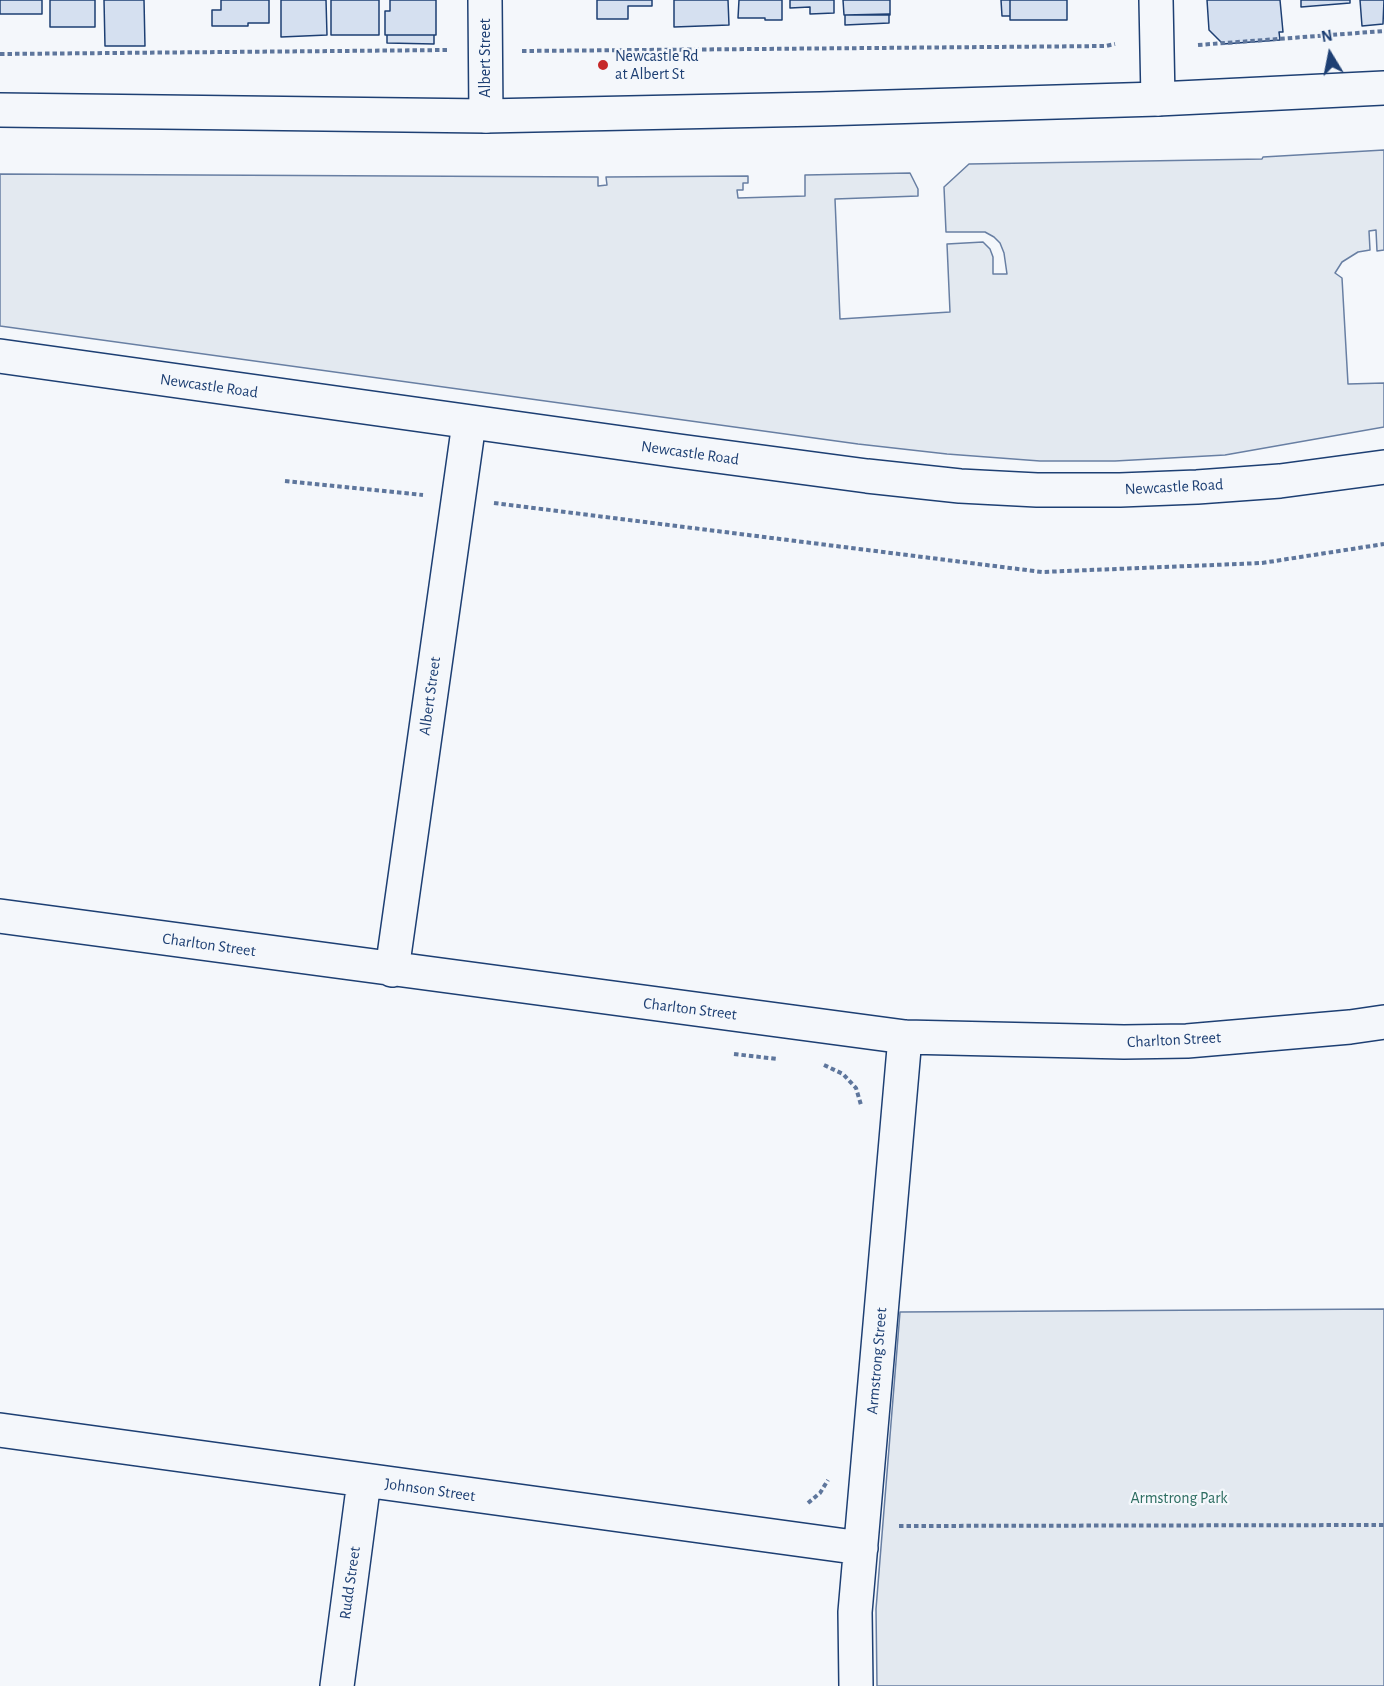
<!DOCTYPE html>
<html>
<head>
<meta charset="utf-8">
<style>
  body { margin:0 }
  #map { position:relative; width:1384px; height:1686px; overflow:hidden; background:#f4f7fb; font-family:"Alegreya Sans",sans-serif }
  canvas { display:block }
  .north { position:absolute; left:1300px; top:24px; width:60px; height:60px; -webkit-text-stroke:4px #f4f7fb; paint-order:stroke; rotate:350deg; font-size:16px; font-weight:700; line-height:24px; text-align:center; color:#1d3f73 }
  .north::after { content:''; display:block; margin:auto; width:21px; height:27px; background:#1d3f73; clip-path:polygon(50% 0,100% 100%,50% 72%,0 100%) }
</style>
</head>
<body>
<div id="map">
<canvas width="1384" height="1686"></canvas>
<div class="north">N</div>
</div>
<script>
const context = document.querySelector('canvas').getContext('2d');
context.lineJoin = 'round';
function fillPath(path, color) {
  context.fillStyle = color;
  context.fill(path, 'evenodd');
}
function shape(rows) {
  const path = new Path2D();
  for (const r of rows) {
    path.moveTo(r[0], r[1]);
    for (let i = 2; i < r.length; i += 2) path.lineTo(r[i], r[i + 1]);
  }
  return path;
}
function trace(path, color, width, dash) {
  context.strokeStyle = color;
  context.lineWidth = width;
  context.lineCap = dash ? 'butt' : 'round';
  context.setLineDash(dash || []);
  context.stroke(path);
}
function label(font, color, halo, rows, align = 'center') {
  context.font = font + ' "Alegreya Sans",sans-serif';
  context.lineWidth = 4.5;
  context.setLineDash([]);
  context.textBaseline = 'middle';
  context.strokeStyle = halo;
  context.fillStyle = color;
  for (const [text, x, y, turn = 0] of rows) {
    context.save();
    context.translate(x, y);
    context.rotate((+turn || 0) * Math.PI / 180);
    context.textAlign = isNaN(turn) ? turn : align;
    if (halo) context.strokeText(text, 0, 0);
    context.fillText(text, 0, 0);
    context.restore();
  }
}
const green = shape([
  [1384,150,1384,250,1377,251,1376,230,1369,231,1370,250,1358,252,1342,262,1335,273,1342,278,1348,384,1384,383,1384,427,1225,455,1115,461,1040,461,947,454,858,444,0,326,0,174,598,177,598,186,607,185,606,177,748,176,748,183,743,183,743,190,737,190,738,198,805,196,805,175,910,173,918,189,918,196,835,199,840,319,950,312,947,244,983,242,990,249,993,257,993,274,1007,274,1004,253,1000,243,994,237,985,232,946,232,944,187,969,164,1262,159,1263,157,1384,150],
  [1384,1309,1384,1686,877,1686,876,1609,900,1312,1384,1309]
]);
fillPath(green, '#e3e9f0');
trace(green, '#687fa3', 1.5);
const building = shape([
  [0,0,42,0,42,14,0,14,0,0],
  [50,0,95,0,95,27,50,27,50,0],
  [104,0,144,0,145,46,105,46,104,0],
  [221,0,269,0,269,23,248,23,248,26,212,26,212,10,221,10,221,0],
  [281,0,326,0,327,35,281,37,281,0],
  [331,0,379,0,379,35,331,35,331,0],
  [390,0,436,0,436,35,385,35,385,11,390,11,390,0],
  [597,0,652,0,652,6,628,6,628,19,597,19,597,0],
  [674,0,728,0,729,25,674,27,674,0],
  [739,0,782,0,782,20,765,20,765,18,738,18,739,0],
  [790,0,834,0,834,13,810,14,810,7,790,8,790,0],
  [843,0,890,0,890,15,844,15,843,0],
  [1001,0,1010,0,1010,16,1002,16,1001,0],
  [1010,0,1067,0,1067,20,1010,20,1010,0],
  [1207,0,1280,0,1283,32,1279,32,1280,40,1223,44,1209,30,1207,0],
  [1301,0,1350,0,1350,3,1301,7,1301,0],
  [1360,0,1384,0,1383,24,1362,26,1360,0],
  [889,14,889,23,845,25,845,15,889,14],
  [387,35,434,35,434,44,387,43,387,35]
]);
fillPath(building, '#d5e0f0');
trace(building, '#1d3f73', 1.5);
const street = shape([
  [485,0,486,116],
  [1156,0,1158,99],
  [0,916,905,1037,1124,1042,1187,1041,1350,1027,1384,1022],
  [392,970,469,423],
  [0,1430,861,1548],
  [337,1686,364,1481],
  [856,1686,855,1612,905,1037]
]);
const highway = shape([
  [0,110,486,116,820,109,1158,99,1384,88],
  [0,356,679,451,867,476,960,486,1037,490,1120,490,1197,487,1280,481,1384,467]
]);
trace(street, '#1d3f73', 36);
trace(highway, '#1d3f73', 36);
trace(shape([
  [1198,45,1384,31],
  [522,51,1106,46,1115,44],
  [0,54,449,50],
  [285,481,423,495],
  [494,503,1042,572,1262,563,1384,544],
  [734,1054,777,1059],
  [824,1065,843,1074,856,1088,861,1105],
  [808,1503,820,1493,828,1480],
  [899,1526,1384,1525]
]), '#5e769c', 4, [4.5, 3]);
trace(street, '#f4f7fb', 33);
trace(highway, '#f4f7fb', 33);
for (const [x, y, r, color] of [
  [603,65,6,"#c62828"]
]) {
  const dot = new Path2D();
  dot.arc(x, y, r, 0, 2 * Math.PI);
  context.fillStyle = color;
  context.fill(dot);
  trace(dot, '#f4f7fb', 2);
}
label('16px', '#1d3f73', '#f4f7fb', [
  ["Newcastle Rd",615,56],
  ["at Albert St",615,74]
], 'left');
label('16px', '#1d3f73', '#f4f7fb', [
  ["Albert Street",485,58,-90],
  ["Newcastle Road",209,386,8],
  ["Newcastle Road",690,453,8],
  ["Newcastle Road",1174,487,-3],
  ["Albert Street",430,696,-82],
  ["Charlton Street",209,945,8],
  ["Charlton Street",690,1009,7],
  ["Charlton Street",1174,1040,-3],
  ["Armstrong Street",877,1361,-85],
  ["Johnson Street",430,1490,8],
  ["Rudd Street",350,1583,-82]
]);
label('16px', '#2c6c60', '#f4f7fb', [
  ["Armstrong Park",1179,1498]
]);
</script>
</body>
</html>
